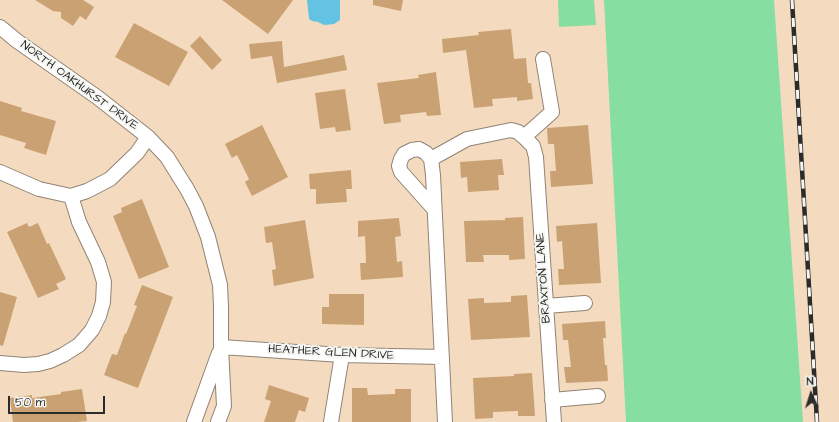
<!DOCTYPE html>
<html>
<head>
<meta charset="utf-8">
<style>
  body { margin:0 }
  #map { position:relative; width:839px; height:422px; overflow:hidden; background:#f4dbbf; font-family:"Architects Daughter",sans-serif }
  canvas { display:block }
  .north { position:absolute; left:791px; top:374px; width:40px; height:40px; -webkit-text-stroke:3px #f6f6f2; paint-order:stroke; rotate:356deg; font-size:11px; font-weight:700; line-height:16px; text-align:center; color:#2b2b2b }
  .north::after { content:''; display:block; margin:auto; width:14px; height:18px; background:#2b2b2b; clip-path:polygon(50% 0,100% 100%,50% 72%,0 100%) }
  .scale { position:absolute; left:8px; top:396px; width:97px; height:18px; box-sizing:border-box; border:2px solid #2b2b2b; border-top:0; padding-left:5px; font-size:12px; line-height:14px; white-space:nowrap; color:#2b2b2b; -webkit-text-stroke:3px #f6f6f2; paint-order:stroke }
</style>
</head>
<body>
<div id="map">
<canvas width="839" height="422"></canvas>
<div class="north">N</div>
<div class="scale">50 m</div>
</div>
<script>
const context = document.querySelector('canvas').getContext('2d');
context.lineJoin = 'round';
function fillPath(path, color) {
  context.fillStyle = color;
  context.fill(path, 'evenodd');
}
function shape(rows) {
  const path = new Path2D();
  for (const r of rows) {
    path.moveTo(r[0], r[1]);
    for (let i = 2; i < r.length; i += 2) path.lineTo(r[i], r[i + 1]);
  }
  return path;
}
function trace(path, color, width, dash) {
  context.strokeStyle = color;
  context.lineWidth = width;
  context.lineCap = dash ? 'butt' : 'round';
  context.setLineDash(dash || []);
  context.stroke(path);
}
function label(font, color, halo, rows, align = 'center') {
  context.font = font + ' "Architects Daughter",sans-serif';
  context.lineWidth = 4;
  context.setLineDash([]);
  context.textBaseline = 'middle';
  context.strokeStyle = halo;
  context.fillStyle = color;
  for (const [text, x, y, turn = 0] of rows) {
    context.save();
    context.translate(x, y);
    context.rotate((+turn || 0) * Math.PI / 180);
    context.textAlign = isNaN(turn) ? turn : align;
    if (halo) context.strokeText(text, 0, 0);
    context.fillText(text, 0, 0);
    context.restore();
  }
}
fillPath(shape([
  [558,0,594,0,596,25,559,27],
  [604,0,774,0,803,422,626,422]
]), '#87dea1');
fillPath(shape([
  [307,0,340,0,340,20,334,24,324,25,318,22,312,21,309,19]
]), '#64c2e2');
fillPath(shape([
  [35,0,83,0,94,7,86,20,80,16,73,26,61,18,61,12,53,11],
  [222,0,293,0,268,34],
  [373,0,403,0,401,11,373,5],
  [134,23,188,52,169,86,115,57],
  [511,29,514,59,526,58,528,83,531,83,533,99,517,101,517,97,492,99,493,106,474,108,466,50,443,53,442,39,479,35,478,32],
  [200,36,222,60,212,70,190,46],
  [282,41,284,67,344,55,347,70,277,83,272,56,251,59,249,44],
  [436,72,441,115,427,116,426,112,400,115,401,122,384,124,377,83,419,78,418,75],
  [345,89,351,130,336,132,335,127,320,129,315,93],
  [0,101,22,108,21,111,56,121,46,155,24,148,26,143,0,135],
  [262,125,288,177,252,196,245,182,249,179,237,155,232,158,225,144],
  [588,125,593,184,551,187,550,171,556,171,554,144,548,144,547,128],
  [502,159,504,175,498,175,499,190,468,192,467,177,461,178,460,162],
  [351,170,352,189,346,189,347,202,316,204,316,189,310,189,309,174],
  [142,199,169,267,139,279,113,216,122,212,121,208],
  [523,217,525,259,509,260,509,255,483,255,484,262,466,262,464,221,505,220,505,218],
  [399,218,401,236,395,237,397,262,402,261,403,277,361,280,360,263,366,263,365,236,358,237,358,221],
  [305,220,314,278,274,286,272,270,276,269,272,242,266,243,264,227],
  [27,223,29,227,38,223,47,244,49,243,66,279,56,284,59,289,38,298,7,232],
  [597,223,601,283,559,285,558,269,564,269,562,241,557,242,556,226],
  [142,285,173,297,138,388,104,375,112,354,117,355,125,333,126,334,137,306,134,305],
  [0,292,17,297,3,346,0,345],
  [329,294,364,294,364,325,322,324,322,307,329,307],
  [527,295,530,337,471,340,468,299,484,298,484,303,511,302,511,296],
  [605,321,606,338,603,338,605,365,607,365,608,381,566,383,564,367,571,367,568,340,563,340,562,324],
  [532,373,535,416,518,416,518,411,493,412,493,418,475,419,473,378,514,376,514,374],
  [269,385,309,398,305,412,299,410,295,422,264,422,271,401,265,399],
  [352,388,367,388,368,395,395,394,395,389,411,389,411,422,352,422],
  [82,389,87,421,77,422,13,422,10,398,32,395,32,398,61,394,61,392]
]), '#caa172');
const minor = shape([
  [0,27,17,41,97,97,148,137,167,157,187,189,196,206,208,237,220,285,221,306,221,347,224,406,218,422],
  [524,137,552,112,543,59],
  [431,159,467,139,511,130,518,132,524,137,533,146,536,157,554,422],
  [0,172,39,189,71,196,87,191,110,179,137,153,148,137],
  [434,209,401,172,399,166,401,159,404,154,412,150,419,149,426,153,431,159,433,175,445,422],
  [546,306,585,303],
  [221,347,342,355,442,357],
  [0,363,24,365,38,364,50,361,63,355,79,345,92,330,99,316,103,302,104,282,98,262,79,222,71,196],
  [552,400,598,396],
  [194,422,219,353],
  [331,422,342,355]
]);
trace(minor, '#908375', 16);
trace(minor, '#fff', 14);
const rail = shape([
  [792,0,817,422]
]);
trace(rail, '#2b2b2b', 4.5);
trace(rail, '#f6f6f2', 3, [9]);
label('12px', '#2b2b2b', '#f6f6f2', [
  ["NORTH OAKHURST DRIVE",79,86,36],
  ["BRAXTON LANE",544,278,-94],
  ["HEATHER GLEN DRIVE",331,353,3]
]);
</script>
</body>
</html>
